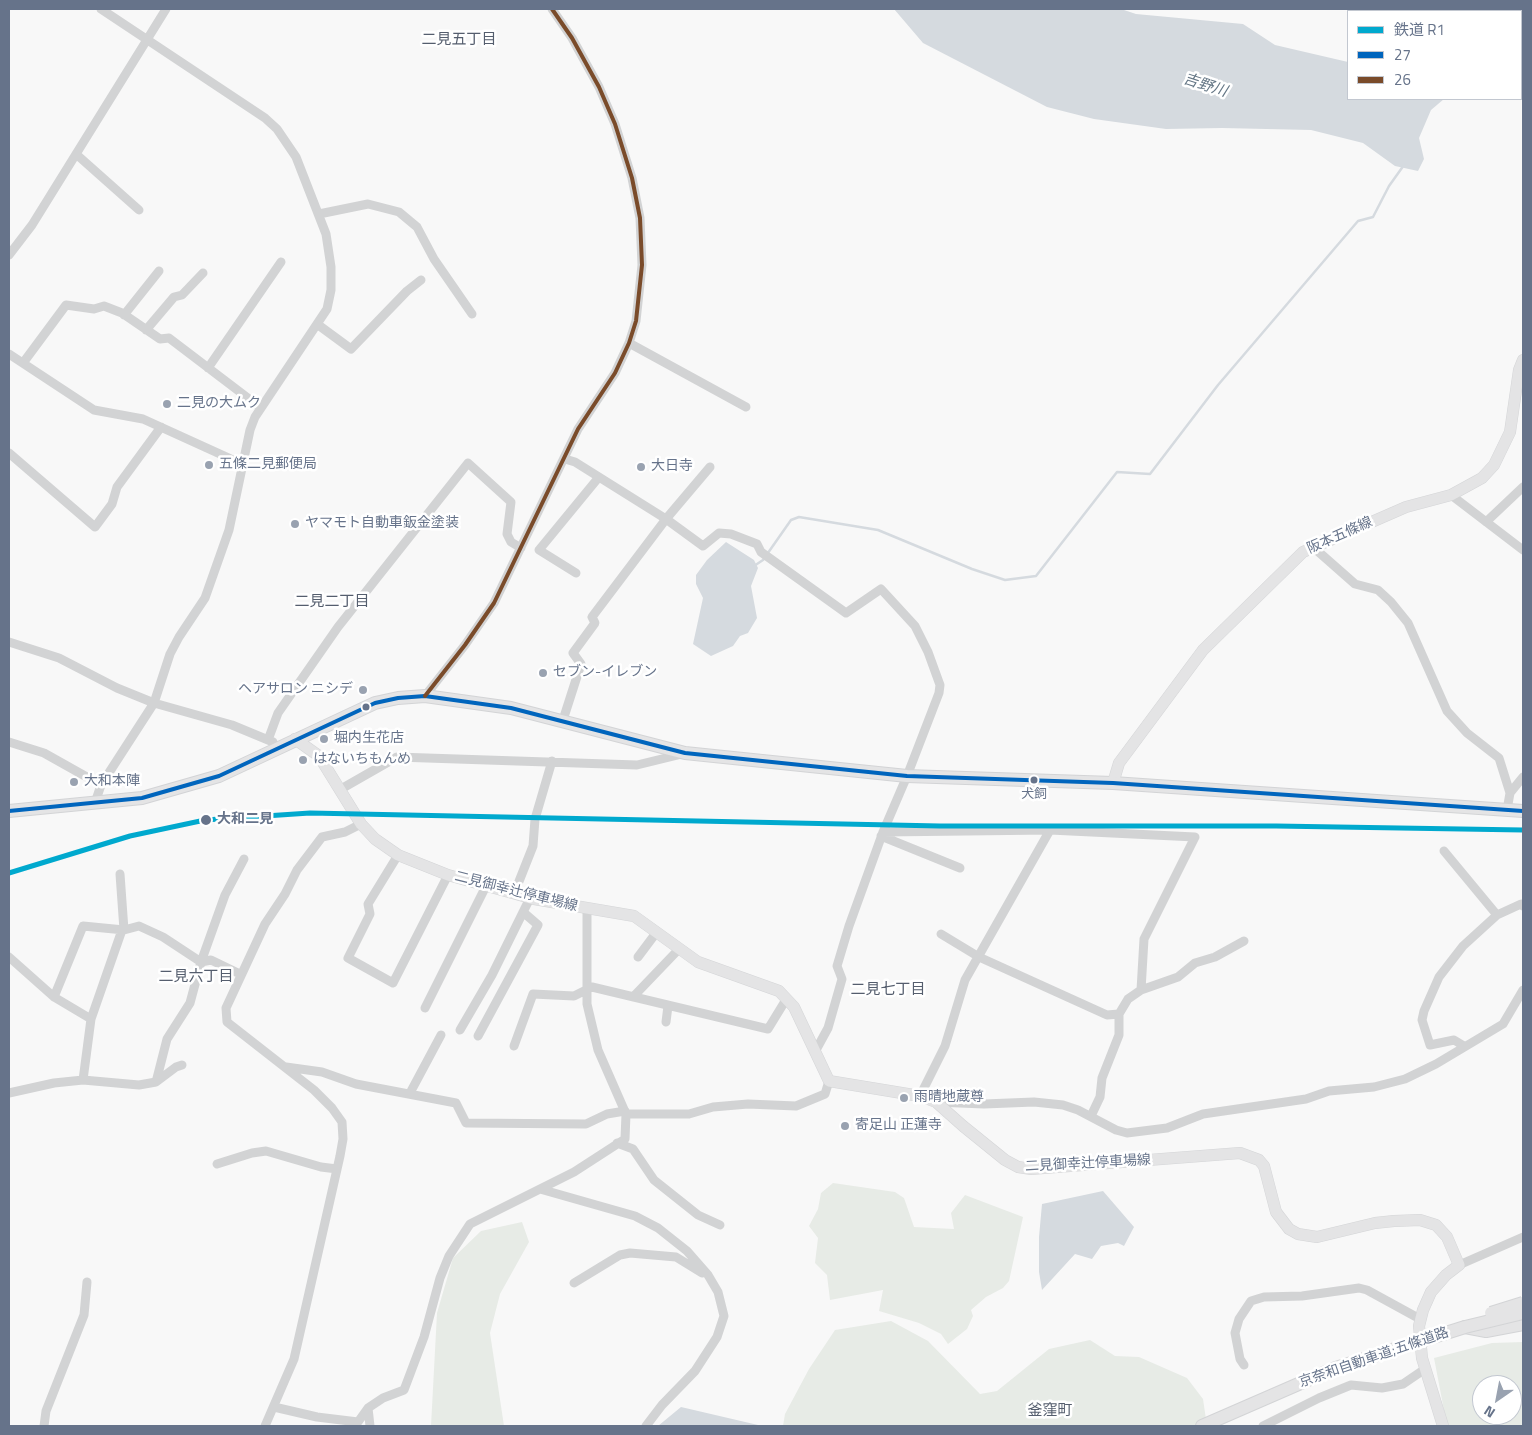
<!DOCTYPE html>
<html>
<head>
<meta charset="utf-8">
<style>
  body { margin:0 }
  #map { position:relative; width:1532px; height:1435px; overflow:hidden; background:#f8f8f8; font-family:"Titillium Web","Noto Sans JP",sans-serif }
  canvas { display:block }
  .frame { position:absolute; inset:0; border:10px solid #66738a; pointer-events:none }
  .legend { position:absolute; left:1347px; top:10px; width:175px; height:90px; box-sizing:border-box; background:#fff; border:1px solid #c2c7d0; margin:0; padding:6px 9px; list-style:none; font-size:15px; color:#66738a }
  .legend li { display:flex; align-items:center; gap:10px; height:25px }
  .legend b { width:25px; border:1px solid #c2c7d0 }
  .north { position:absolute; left:1472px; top:1375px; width:50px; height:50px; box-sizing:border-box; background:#fff; border:1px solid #c2c7d0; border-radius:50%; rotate:213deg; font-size:14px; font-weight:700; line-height:20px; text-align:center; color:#66738a }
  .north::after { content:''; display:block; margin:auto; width:18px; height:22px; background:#99a2b0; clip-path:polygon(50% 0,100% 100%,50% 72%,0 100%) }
</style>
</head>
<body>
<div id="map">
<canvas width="1532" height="1435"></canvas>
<div class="frame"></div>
<ul class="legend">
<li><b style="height:6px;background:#00a9ce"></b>鉄道 R1</li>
<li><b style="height:6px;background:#0065bd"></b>27</li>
<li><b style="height:6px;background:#7a4b2a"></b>26</li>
</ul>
<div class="north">N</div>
</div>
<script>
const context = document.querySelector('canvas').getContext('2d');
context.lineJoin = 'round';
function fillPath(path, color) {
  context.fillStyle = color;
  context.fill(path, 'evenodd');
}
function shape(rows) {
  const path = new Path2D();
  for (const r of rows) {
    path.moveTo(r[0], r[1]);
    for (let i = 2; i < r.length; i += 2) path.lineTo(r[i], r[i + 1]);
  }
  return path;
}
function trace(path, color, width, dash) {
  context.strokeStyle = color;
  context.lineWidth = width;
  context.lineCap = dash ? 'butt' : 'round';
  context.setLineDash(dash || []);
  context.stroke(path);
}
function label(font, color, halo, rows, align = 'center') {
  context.font = font + ' "Titillium Web","Noto Sans JP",sans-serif';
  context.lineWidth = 5;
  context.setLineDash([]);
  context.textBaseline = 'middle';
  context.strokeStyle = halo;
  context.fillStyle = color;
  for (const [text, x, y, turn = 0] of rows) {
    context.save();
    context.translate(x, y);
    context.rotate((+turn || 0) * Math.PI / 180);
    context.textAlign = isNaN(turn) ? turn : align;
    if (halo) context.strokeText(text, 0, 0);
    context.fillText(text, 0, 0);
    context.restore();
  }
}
fillPath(shape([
  [833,1183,895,1192,904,1198,914,1227,954,1229,951,1213,965,1195,1023,1217,1009,1281,1003,1288,986,1297,971,1310,973,1316,967,1329,948,1344,941,1334,919,1323,879,1311,883,1290,830,1300,827,1275,815,1263,818,1238,809,1226,818,1209,821,1193],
  [522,1222,529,1242,500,1294,490,1333,504,1426,431,1426,437,1313,453,1258,481,1231],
  [891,1321,928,1341,980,1394,997,1391,1049,1349,1090,1340,1115,1356,1139,1357,1187,1378,1203,1399,1207,1426,783,1426,785,1414,809,1369,835,1330],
  [1523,1342,1523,1426,1447,1426,1434,1358,1492,1343],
  [1482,1385,1512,1385,1512,1415,1482,1415]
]), '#e7ebe6');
fillPath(shape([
  [894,9,1121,9,1136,14,1243,24,1275,45,1348,62,1348,99,1444,99,1431,110,1419,138,1424,159,1418,171,1395,166,1363,143,1311,130,1222,128,1166,129,1094,119,1047,107,923,43],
  [1432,9,1523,9,1523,72,1521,72,1521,11,1429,11],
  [726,542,754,560,758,568,751,586,757,618,748,633,740,636,733,646,711,656,693,644,703,598,696,584,696,575,707,560],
  [1103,1191,1134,1227,1124,1246,1118,1243,1101,1246,1092,1259,1075,1254,1042,1290,1039,1272,1039,1237,1042,1204],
  [681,1407,758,1425,759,1426,658,1426]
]), '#d5dadf');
trace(shape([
  [754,566,763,560,791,520,799,517,878,530,972,569,1005,580,1036,576,1117,472,1150,474,1218,385,1358,221,1373,217,1389,186,1404,165]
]), '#d5dadf', 2.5);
const major = shape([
  [295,739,319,756,361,824,375,839,398,855,448,875,534,899,634,916,698,962,779,991,794,1007,829,1081,920,1096,936,1102,963,1126,1005,1160,1018,1167,1031,1169,1240,1153,1259,1160,1264,1166,1276,1212,1289,1229,1298,1234,1317,1237,1375,1223,1394,1221,1420,1220,1436,1225,1447,1237,1459,1265,1446,1275,1431,1292,1423,1310,1419,1326,1422,1358,1443,1426],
  [1113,783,1119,763,1203,650,1303,552,1406,507,1451,495,1482,478,1494,465,1510,432,1519,370,1523,360]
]);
const highway = shape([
  [9,811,142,798,219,776,375,703,398,698,425,696,511,708,685,753,907,776,1113,783,1523,811],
  [1465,1327,1486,1331,1523,1324],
  [1202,1426,1333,1369,1392,1350]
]);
trace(major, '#d4d5d7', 12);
trace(highway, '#d3d4d6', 14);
trace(shape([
  [76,154,139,210],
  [319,214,368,204,399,212,417,227,434,259,472,314],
  [9,255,32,225,166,9],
  [124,315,159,271],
  [317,324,351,349,407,291,421,280],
  [146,330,174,297,182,295,203,273],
  [629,343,746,407],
  [9,354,94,410,143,419,242,464],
  [23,363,66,305,94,309,104,306,122,313,160,339,169,338,261,408],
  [208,368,281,262],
  [9,453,95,527,112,504,117,487,161,427],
  [565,459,575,462,666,519,703,546,719,533,731,534,757,544,761,552,846,613,881,589,915,626,928,652,940,685,939,693,907,776,883,832,849,926,837,966,842,979,828,1028,816,1050],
  [1451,495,1523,550],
  [1486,522,1523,487],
  [1313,547,1355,584,1378,590,1391,602,1408,623,1447,711,1467,733,1499,758,1510,793,1507,810],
  [576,573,539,550,599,477],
  [9,642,59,658,117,688,154,703,232,725,273,742],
  [425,696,465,645,494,603,578,429,615,373,629,343,636,321,642,265,640,218,632,178,615,124,599,87,572,38,552,9],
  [563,720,581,664,573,653,595,623,592,617,666,519,710,467],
  [268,740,278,713,338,627,468,463,511,502,507,534,511,542,521,548],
  [9,742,44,753,101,785],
  [341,789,397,757,637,765,682,754],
  [1510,793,1523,777],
  [95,803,101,785,154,703,170,654,179,637,205,598,229,530,250,430,255,417,327,309,331,290,331,267,326,234,296,157,277,129,265,118,101,9],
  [883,832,1050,830,1195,837,1144,939,1141,990,1128,999,1119,1014,1119,1035,1102,1078,1100,1097,1091,1116],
  [881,836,960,868],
  [1444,851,1497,915],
  [398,855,368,904,370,914,348,958,393,983,448,875],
  [120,874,124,930],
  [514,894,533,846,535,819,552,761],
  [941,934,979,957,1107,1015,1119,1014],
  [9,957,54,997,91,1019],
  [638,957,656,933],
  [1141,990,1178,977,1195,963,1215,957,1244,941],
  [54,997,83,926,124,930,139,926,163,937,201,962,211,960,240,974],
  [633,997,679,949],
  [425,1008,486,886],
  [666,1022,668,1006],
  [460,1030,492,975,530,898],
  [478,1036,538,925,523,912],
  [514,1046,533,994,574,996,592,987,768,1029,787,998],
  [1464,1046,1454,1040,1430,1045,1422,1020,1424,1011,1439,977,1463,946,1497,915,1521,904,1523,906],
  [286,1067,322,1072,356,1084,456,1103,466,1123,586,1124,607,1114,625,1111],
  [83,1080,139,1085,156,1082,167,1039,190,1003,201,962,225,895,244,859],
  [156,1082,176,1067,182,1065],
  [9,1093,54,1083,83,1080,91,1019,122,930],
  [410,1093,441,1035],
  [920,1096,945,1046,965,980,1050,830],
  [936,1102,984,1104,1034,1102,1063,1105,1078,1110,1116,1130,1127,1133,1167,1128,1203,1114,1306,1099,1329,1091,1374,1087,1405,1079,1436,1064,1503,1024,1523,990],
  [626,1114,689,1114,713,1107,748,1104,796,1106,825,1094,829,1081],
  [617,1143,633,1149,654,1180,698,1215,720,1225],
  [217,1164,252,1153,266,1151,321,1167,337,1169],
  [540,1189,635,1216,658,1228,687,1251,708,1275,718,1292,724,1316,717,1337,695,1371,662,1405,646,1426],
  [1459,1265,1523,1237],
  [574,1283,620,1255,630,1253,676,1257,702,1273],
  [1244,1365,1240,1359,1235,1333,1239,1319,1251,1301,1264,1297,1302,1296,1359,1288,1367,1290,1420,1319],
  [274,1407,317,1417,358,1422,368,1408,383,1398,404,1390,424,1337,440,1278,449,1256,470,1224,574,1172,625,1139,626,1114,598,1050,587,1004,587,909],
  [368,1408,370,1426],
  [44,1426,46,1411,84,1315,87,1282],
  [265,1426,294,1359,340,1156,343,1139,342,1122,332,1108,314,1090,227,1022,226,1008,265,924,285,894,297,870,322,837,345,832,361,824],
  [1263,1426,1319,1398,1351,1385,1382,1388,1403,1384,1425,1369]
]), '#d2d3d4', 9);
trace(major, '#e4e4e5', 11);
trace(highway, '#e4e4e5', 12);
const highwayBridge = shape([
  [1491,1313,1523,1303],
  [1392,1350,1465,1327,1523,1313]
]);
trace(highwayBridge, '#d3d4d6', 14, []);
trace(highwayBridge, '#e4e4e5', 12);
trace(shape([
  [9,811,142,798,219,776,375,703,398,698,425,696,511,708,685,753,907,776,1113,783,1523,811]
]), '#0065bd', 4);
trace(shape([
  [425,696,465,645,494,603,578,429,615,373,629,343,636,321,642,265,640,218,632,178,615,124,599,87,572,38,552,9]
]), '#7a4b2a', 4);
trace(shape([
  [9,873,130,836,205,820,310,813,940,826,1276,826,1523,830]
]), '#00a9ce', 5);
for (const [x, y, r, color] of [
  [167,404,5,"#99a2b0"],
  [209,465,5,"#99a2b0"],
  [641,467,5,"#99a2b0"],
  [295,524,5,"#99a2b0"],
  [543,673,5,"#99a2b0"],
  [363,690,5,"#99a2b0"],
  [366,707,4.5,"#66738a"],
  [324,739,5,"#99a2b0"],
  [303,760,5,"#99a2b0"],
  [1034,780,4.5,"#66738a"],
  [74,782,5,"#99a2b0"],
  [206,820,6,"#66738a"],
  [904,1098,5,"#99a2b0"],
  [845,1126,5,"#99a2b0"]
]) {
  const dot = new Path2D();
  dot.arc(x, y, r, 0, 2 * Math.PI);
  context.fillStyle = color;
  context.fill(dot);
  trace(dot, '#fff', 2);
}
label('13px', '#66738a', '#fff', [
  ["犬飼",1034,795]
]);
label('14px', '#66738a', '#fff', [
  ["二見の大ムク",177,404],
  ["五條二見郵便局",219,465],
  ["大日寺",651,467],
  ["ヤマモト自動車鈑金塗装",305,524],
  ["セブン-イレブン",553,673],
  ["ヘアサロン ニシデ",353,690,"right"],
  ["堀内生花店",334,739],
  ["はないちもんめ",313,760],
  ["大和本陣",84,782],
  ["雨晴地蔵尊",914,1098],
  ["寄足山 正蓮寺",855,1126]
], 'left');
label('14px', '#66738a', '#fff', [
  ["阪本五條線",1340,536,-24],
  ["二見御幸辻停車場線",516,892,14],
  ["二見御幸辻停車場線",1088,1164,-3],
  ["京奈和自動車道;五條道路",1374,1358,-19]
]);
label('bold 14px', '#66738a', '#fff', [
  ["大和二見",217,820]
], 'left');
label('15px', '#555e6e', '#fff', [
  ["二見五丁目",459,40],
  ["二見二丁目",332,602],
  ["二見六丁目",196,977],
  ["二見七丁目",888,990],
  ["釜窪町",1050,1411]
]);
label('italic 15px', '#637584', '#fff', [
  ["吉野川",1205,86,18]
]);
</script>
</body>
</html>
